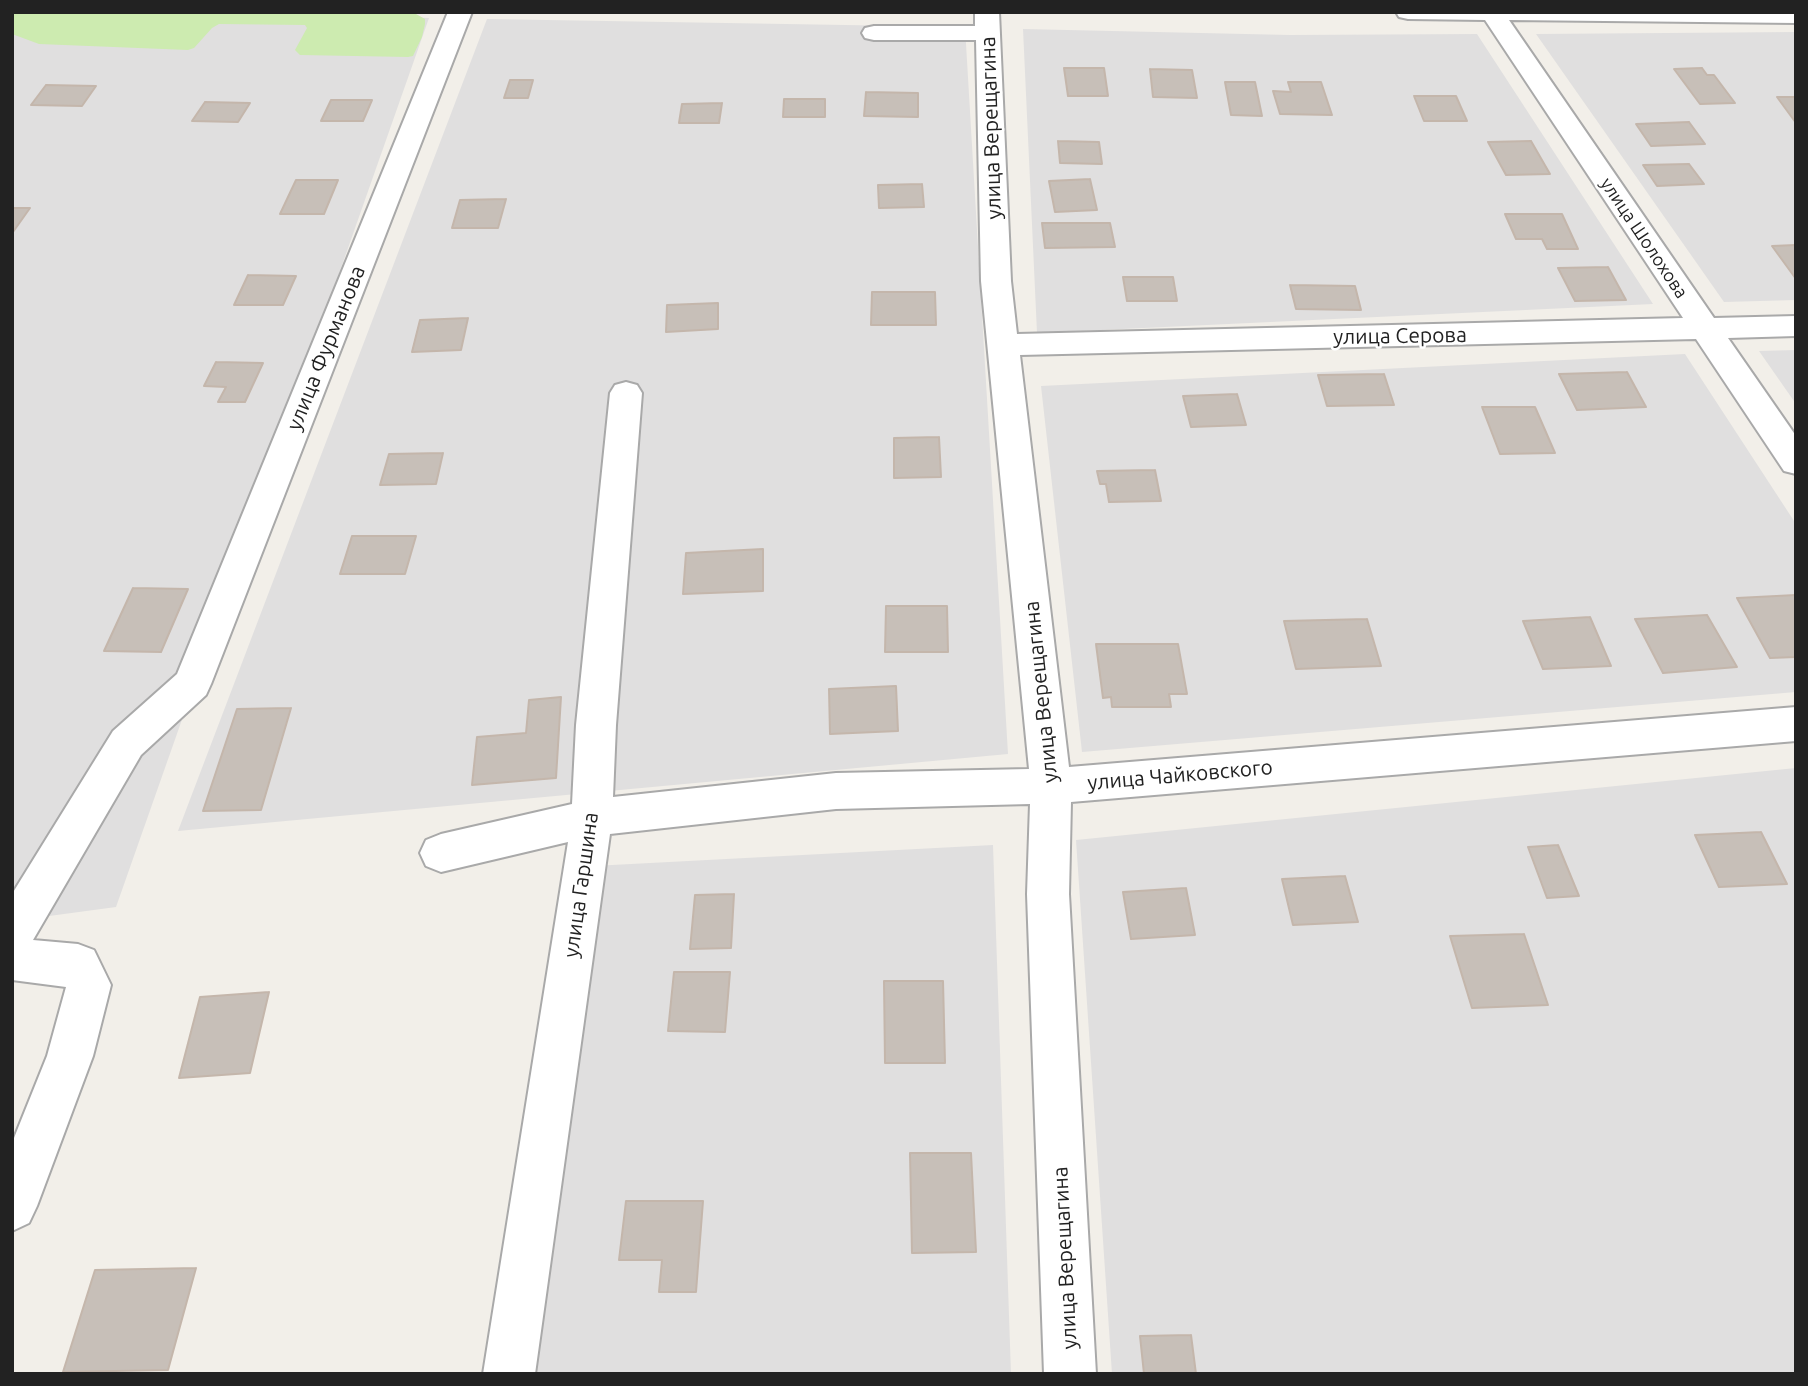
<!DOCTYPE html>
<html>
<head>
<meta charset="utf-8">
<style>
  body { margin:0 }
  #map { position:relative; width:1808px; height:1386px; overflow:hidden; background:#f2efe9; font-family:Ubuntu,sans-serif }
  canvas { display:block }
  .frame { position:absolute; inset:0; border:14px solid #222; pointer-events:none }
</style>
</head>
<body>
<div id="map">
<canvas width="1808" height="1386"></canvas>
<div class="frame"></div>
</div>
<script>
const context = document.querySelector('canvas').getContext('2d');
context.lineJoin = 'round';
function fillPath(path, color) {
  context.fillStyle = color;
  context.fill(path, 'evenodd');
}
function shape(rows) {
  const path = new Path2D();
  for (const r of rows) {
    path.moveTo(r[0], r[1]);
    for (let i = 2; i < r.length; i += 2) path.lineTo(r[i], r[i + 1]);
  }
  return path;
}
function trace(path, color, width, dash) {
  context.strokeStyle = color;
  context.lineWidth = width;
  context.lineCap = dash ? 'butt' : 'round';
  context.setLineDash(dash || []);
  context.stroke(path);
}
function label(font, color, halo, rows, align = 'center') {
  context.font = font + ' Ubuntu,sans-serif';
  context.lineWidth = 5;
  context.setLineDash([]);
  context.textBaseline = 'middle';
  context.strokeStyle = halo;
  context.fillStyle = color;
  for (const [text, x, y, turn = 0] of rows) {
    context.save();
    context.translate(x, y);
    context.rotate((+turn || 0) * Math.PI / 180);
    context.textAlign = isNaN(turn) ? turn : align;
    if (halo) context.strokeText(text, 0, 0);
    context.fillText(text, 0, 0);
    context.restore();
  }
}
fillPath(shape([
  [12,12,224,12,429,18,116,907,12,921],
  [487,19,965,27,1008,754,178,831],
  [1023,29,1290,35,1477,34,1653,304,1037,333],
  [1796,32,1796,300,1724,302,1536,34],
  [1796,350,1796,404,1759,351],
  [1685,354,1796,524,1796,692,1082,752,1041,386],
  [1796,768,1796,1374,1112,1374,1076,840],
  [993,845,1011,1374,530,1374,593,866]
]), '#e0dfdf');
fillPath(shape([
  [13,12,369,12,416,14,425,19,425,24,422,37,413,56,408,57,300,55,295,50,307,28,305,25,219,24,212,28,194,48,188,50,39,44,12,34]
]), '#cdebb0');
const building = shape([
  [1064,68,1104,68,1108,96,1068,96,1064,68],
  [1702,68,1707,75,1714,75,1735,103,1700,104,1674,69,1702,68],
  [1150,69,1192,70,1197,98,1153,97,1150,69],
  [510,80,533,80,528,98,504,98,510,80],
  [1225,82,1255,82,1262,116,1231,115,1225,82],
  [1288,82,1321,82,1332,115,1280,114,1273,91,1291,92,1288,82],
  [46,85,96,86,82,106,31,105,46,85],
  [866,92,918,93,918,117,864,116,866,92],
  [1414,96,1456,96,1467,121,1424,121,1414,96],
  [1777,97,1796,97,1796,123,1777,97],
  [784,99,825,99,825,117,783,117,784,99],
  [331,100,372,100,363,121,321,121,331,100],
  [205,102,250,103,238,122,192,121,205,102],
  [722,103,719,123,679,123,682,104,722,103],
  [1689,122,1705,144,1651,146,1636,124,1689,122],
  [1058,141,1099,142,1102,164,1060,163,1058,141],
  [1531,141,1550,174,1506,175,1488,142,1531,141],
  [1689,164,1704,184,1657,186,1643,165,1689,164],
  [1090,179,1097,210,1055,212,1049,181,1090,179],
  [296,180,338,180,324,214,280,214,296,180],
  [922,184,924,207,879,208,878,185,922,184],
  [506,199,498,228,452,228,460,200,506,199],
  [12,208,30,208,13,232,12,232,12,208],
  [1505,214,1562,214,1578,249,1547,249,1542,239,1516,239,1505,214],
  [1042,223,1110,223,1115,247,1045,248,1042,223],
  [1796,245,1796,279,1772,246,1796,245],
  [1608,267,1626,300,1575,301,1558,268,1608,267],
  [248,275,296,276,283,305,234,305,248,275],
  [1123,277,1173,277,1177,301,1127,301,1123,277],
  [1290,285,1355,286,1361,310,1296,309,1290,285],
  [872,292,935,292,936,325,871,325,872,292],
  [718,303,718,329,666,332,667,305,718,303],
  [468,318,461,350,412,352,420,320,468,318],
  [216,362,263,363,245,402,218,402,226,387,204,386,216,362],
  [1627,372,1646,407,1577,410,1559,374,1627,372],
  [1384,374,1394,405,1327,406,1318,375,1384,374],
  [1237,394,1246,425,1191,427,1183,396,1237,394],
  [1482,407,1535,407,1555,453,1500,454,1482,407],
  [939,437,941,477,894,478,894,438,939,437],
  [443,453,436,484,380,485,389,454,443,453],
  [1155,470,1161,501,1109,502,1106,484,1100,484,1097,471,1155,470],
  [352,536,416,536,405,574,340,574,352,536],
  [763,549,763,591,683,594,686,553,763,549],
  [133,588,188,589,161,652,104,651,133,588],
  [1796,595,1796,657,1770,658,1737,598,1796,595],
  [886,606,947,606,948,652,885,652,886,606],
  [1707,615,1737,667,1663,673,1635,619,1707,615],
  [1590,617,1611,666,1543,669,1523,621,1590,617],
  [1367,619,1381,666,1296,669,1284,621,1367,619],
  [1096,644,1178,644,1187,694,1169,694,1171,707,1112,707,1111,697,1103,698,1096,644],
  [896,686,898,731,830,734,829,689,896,686],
  [561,697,556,778,472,785,477,737,526,733,529,700,561,697],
  [291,708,261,810,203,811,237,709,291,708],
  [1761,832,1787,884,1719,887,1695,835,1761,832],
  [1558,845,1579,896,1547,898,1528,847,1558,845],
  [1345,876,1358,922,1293,925,1282,879,1345,876],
  [1186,888,1195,935,1131,939,1123,892,1186,888],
  [734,894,731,948,690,949,695,895,734,894],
  [1524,934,1548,1005,1472,1008,1450,936,1524,934],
  [674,972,730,972,725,1032,668,1031,674,972],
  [884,981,943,981,945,1063,885,1063,884,981],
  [269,992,250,1073,179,1078,200,997,269,992],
  [910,1153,971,1153,976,1252,912,1253,910,1153],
  [626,1201,703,1201,696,1292,659,1292,662,1260,619,1260,626,1201],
  [196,1268,168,1370,63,1372,95,1270,196,1268],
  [1191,1335,1196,1374,1144,1374,1140,1336,1191,1335]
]);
fillPath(building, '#c7bfb8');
trace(building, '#c4b6ab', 2);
const minor = shape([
  [448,12,472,12,211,684,206,695,141,755,33,940,78,944,94,950,111,985,93,1056,37,1206,29,1223,12,1231,12,1143,47,1056,66,987,12,980,12,894,113,731,177,674,448,12],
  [975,12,999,12,1011,281,1017,334,1683,318,1485,20,1408,19,1399,17,1396,12,1796,12,1796,23,1509,20,1714,318,1796,316,1796,336,1728,338,1796,436,1796,474,1784,471,1696,339,1020,355,1069,767,1796,707,1796,741,1071,802,1069,894,1096,1374,1044,1374,1027,894,1030,804,836,809,610,834,535,1374,483,1374,568,842,441,872,426,866,420,853,426,840,441,834,572,804,576,725,610,393,615,385,626,382,637,385,642,393,616,725,613,797,836,773,1029,769,981,281,976,40,874,40,865,38,862,33,865,28,874,26,975,26,975,12]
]);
trace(minor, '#a9a9a9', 4);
fillPath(minor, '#fff');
label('18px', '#222', '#fff', [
  ["улица Шолохова",1644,238,56]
]);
label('21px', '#222', '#fff', [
  ["улица Верещагина",991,128,-92],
  ["улица Серова",1400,336,-1],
  ["улица Фурманова",326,348,-68],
  ["улица Верещагина",1041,692,-96],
  ["улица Чайковского",1180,775,-5],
  ["улица Гаршина",581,885,-82],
  ["улица Верещагина",1065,1258,-93]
]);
</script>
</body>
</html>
